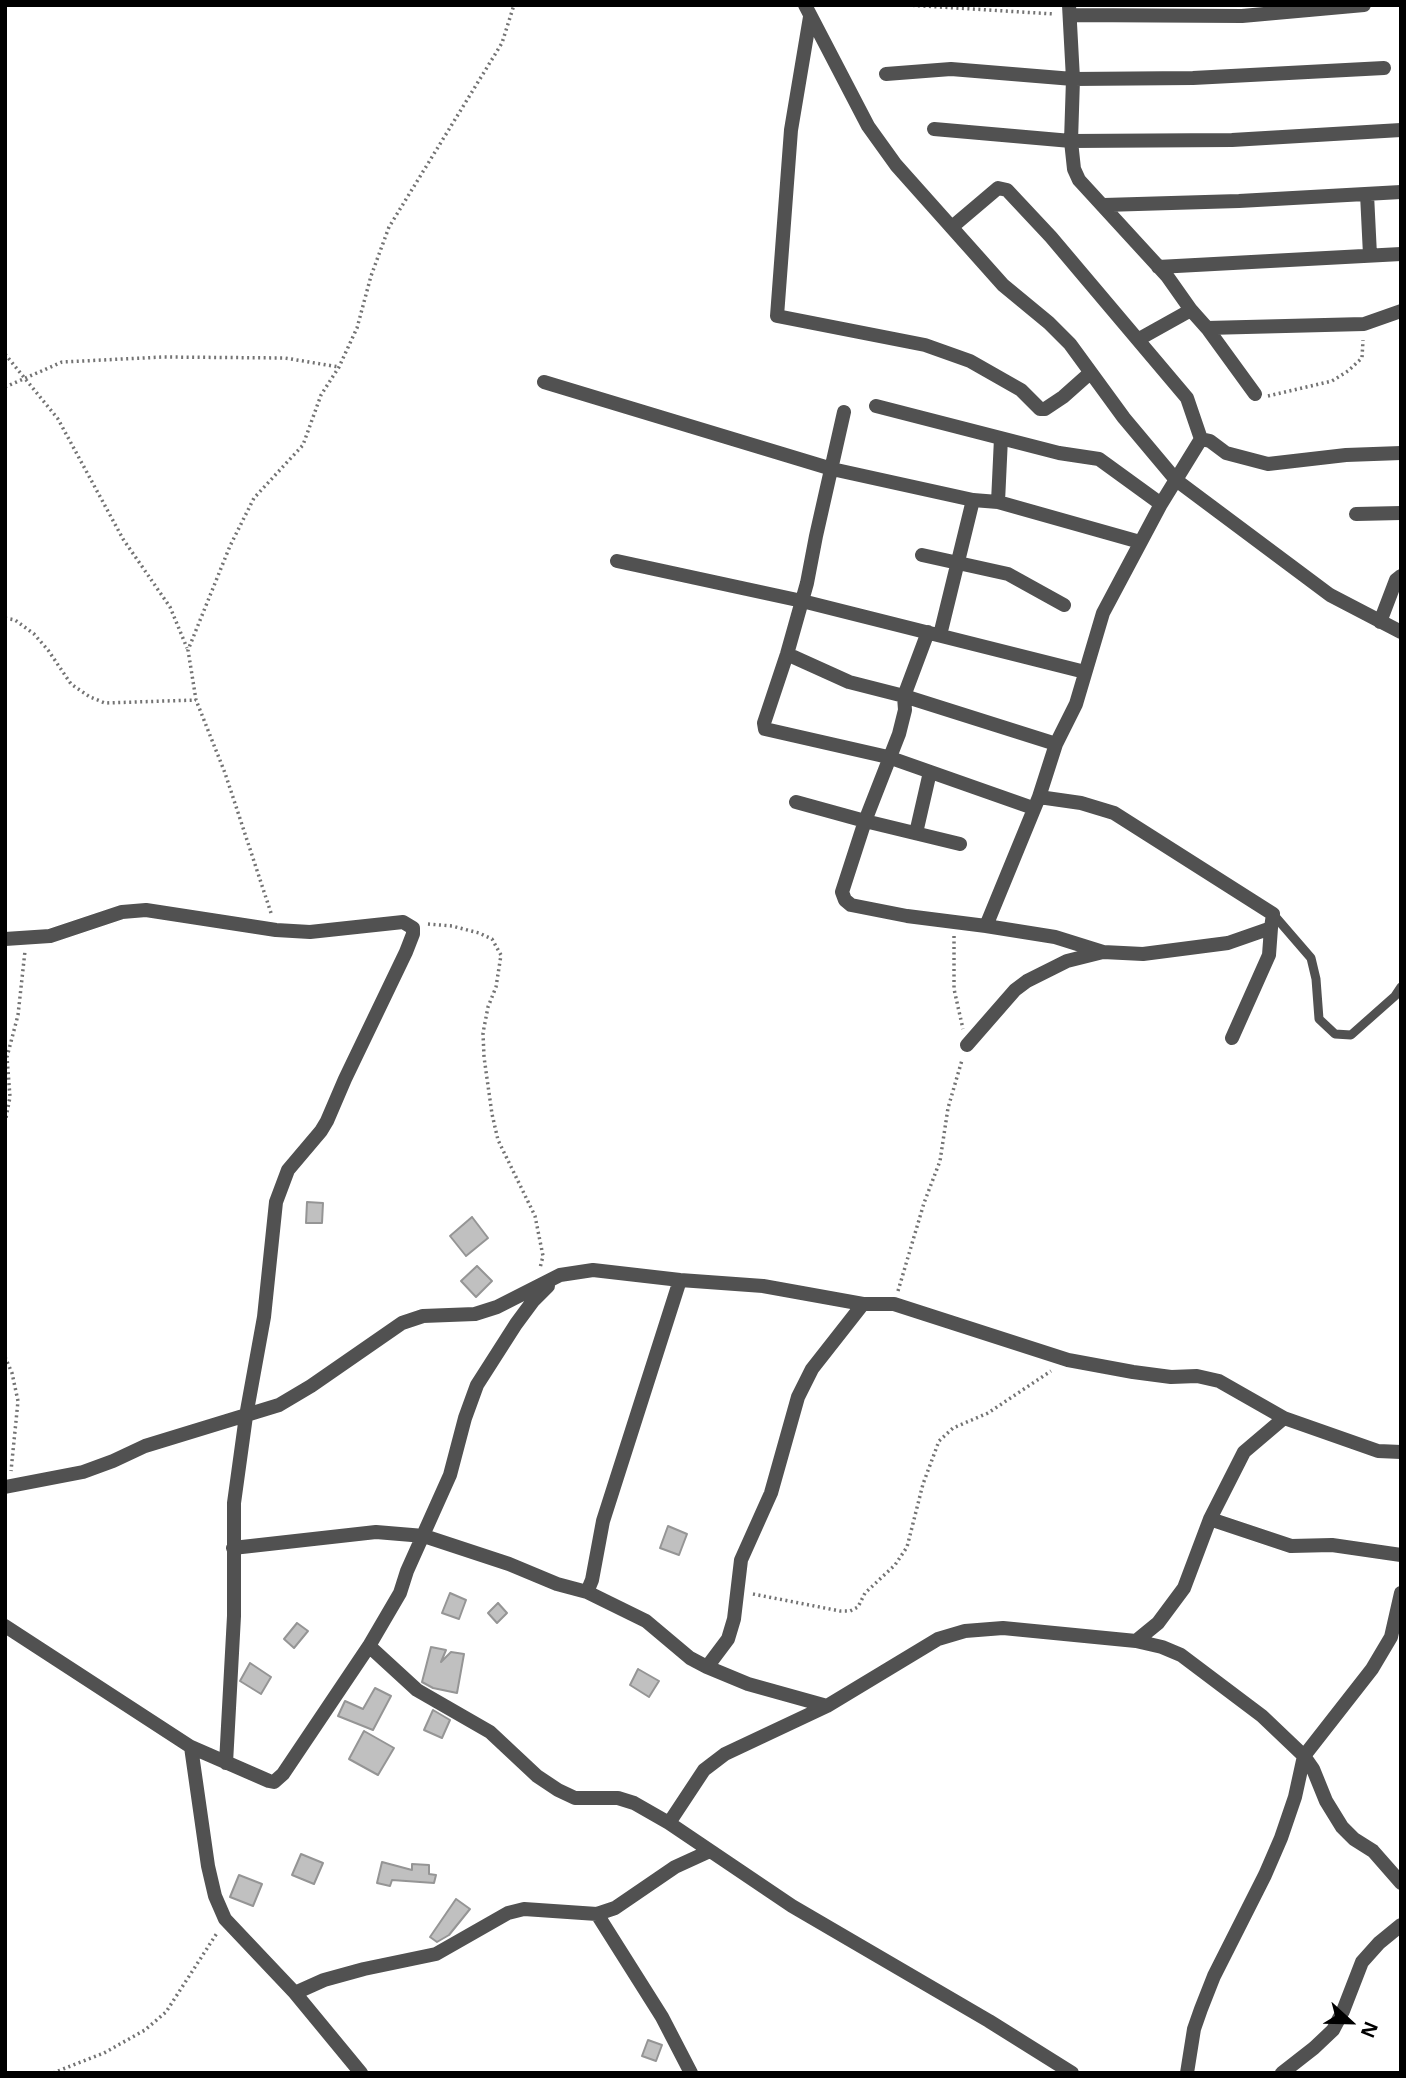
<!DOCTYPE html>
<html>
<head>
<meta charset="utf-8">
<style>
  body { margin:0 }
  #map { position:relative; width:1406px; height:2078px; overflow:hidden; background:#fff; font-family:"Open Sans",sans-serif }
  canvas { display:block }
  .frame { position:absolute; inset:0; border:7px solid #000; pointer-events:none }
  .north { position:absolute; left:1315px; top:1987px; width:70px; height:70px; -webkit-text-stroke:5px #fff; paint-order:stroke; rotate:112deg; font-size:19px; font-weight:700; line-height:28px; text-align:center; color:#000 }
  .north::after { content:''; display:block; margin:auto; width:24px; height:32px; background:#000; clip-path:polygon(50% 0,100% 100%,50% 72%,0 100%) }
</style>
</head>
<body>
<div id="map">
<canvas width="1406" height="2078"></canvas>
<div class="frame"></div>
<div class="north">N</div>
</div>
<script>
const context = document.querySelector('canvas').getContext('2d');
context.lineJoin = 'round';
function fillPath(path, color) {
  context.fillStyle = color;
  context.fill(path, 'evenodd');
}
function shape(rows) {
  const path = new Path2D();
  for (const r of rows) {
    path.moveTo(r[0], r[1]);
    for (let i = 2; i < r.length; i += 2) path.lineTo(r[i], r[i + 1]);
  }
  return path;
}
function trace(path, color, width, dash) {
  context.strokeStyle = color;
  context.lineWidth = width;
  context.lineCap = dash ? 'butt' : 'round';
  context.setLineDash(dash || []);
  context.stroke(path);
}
const building = shape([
  [307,1202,323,1203,322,1223,306,1223,307,1202],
  [472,1217,488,1238,466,1256,450,1236,472,1217],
  [477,1266,492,1281,476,1297,461,1281,477,1266],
  [668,1526,687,1534,679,1555,660,1548,668,1526],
  [450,1593,466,1600,459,1619,442,1613,450,1593],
  [498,1603,507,1613,497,1623,488,1613,498,1603],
  [297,1623,308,1631,294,1648,284,1639,297,1623],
  [431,1647,446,1650,441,1662,451,1652,464,1654,457,1693,433,1688,422,1682,431,1647],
  [250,1663,271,1677,261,1694,240,1681,250,1663],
  [638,1669,659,1681,649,1697,630,1685,638,1669],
  [375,1688,391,1696,373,1730,338,1716,345,1701,363,1709,375,1688],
  [433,1710,450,1720,442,1738,424,1730,433,1710],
  [364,1731,394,1748,378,1775,349,1759,364,1731],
  [301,1854,323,1863,314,1884,292,1875,301,1854],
  [382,1862,412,1870,412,1864,429,1865,429,1874,436,1875,434,1883,392,1880,390,1886,377,1883,382,1862],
  [239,1875,262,1884,253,1906,230,1897,239,1875],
  [456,1899,470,1909,449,1935,437,1942,430,1937,456,1899],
  [648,2040,662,2045,656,2061,642,2056,648,2040]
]);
fillPath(building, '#c0c0c0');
trace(building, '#959595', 2);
trace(shape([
  [907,5,1054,14],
  [5,354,58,419,123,539,170,607,187,648],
  [5,387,62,362,163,357,285,358,339,367],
  [1268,396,1332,381,1348,371,1362,358,1363,340],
  [5,618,15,620,34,634,48,650,71,684,90,697,105,703,196,700],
  [271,913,225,773,196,700,188,650,230,546,254,498,303,445,321,395,339,367,357,328,371,276,389,227,502,43,514,5],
  [428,924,452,926,479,933,492,939,501,955,496,987,488,1007,483,1033,484,1057,492,1114,498,1140,535,1216,543,1256,540,1268],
  [954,936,954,989,963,1029],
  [5,1123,10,1097,7,1057,18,1015,25,951],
  [898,1291,924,1203,940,1161,948,1108,962,1060],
  [5,1357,12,1373,18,1401,11,1471],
  [753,1594,840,1611,850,1611,858,1607,865,1593,895,1565,907,1547,923,1484,939,1441,953,1428,988,1413,1051,1371],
  [53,2073,104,2053,145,2030,166,2012,217,1933]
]), '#737373', 3.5, [2, 3.5]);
trace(shape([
  [1273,914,1311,958,1316,979,1319,1019,1335,1034,1351,1035,1395,996,1401,987]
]), '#515151', 9);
trace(shape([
  [805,5,868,126,896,165,1003,285,1049,323,1070,344,1124,418,1176,480,1330,595,1401,632],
  [1069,5,1073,79,1071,141,1074,169,1079,180,1167,276,1191,310],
  [1070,15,1242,16,1364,5],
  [810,17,791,130,777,316,925,345,970,361,1021,390,1040,409,1045,409,1063,397,1090,373],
  [886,74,951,69,1073,79,1193,78,1384,68],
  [934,129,1071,141,1232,140,1401,130],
  [1367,194,1370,255],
  [1104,205,1239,201,1401,192],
  [952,227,998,188,1007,190,1051,237,1187,398,1201,439],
  [1158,267,1401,254],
  [1207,328,1255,394],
  [1139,339,1191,310,1207,328,1364,324,1401,311],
  [544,382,832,469,973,500,998,502,1140,542],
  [876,406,1059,453,1099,459,1161,504],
  [844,412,816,536,807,583,787,654,764,723,765,729,888,757,1033,808],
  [998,502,1001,438],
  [1356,514,1401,513],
  [922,555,1008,574,1064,605],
  [617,561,802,601,1085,672],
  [1380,622,1396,580,1401,576],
  [928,632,904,696,905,710,899,734,865,821,842,892,845,900,851,905,907,916,986,926],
  [940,635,973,500],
  [787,654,849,682,904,696,1056,744],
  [796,802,865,821,960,844],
  [916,833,930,772],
  [5,939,50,936,122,912,146,910,276,930,310,932,403,922,413,928,413,934,406,952,345,1079,327,1121,321,1131,288,1170,276,1202,264,1317,246,1416,234,1503,234,1616,226,1763],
  [1103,952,1055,937,986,926,1039,797,1056,744,1076,704,1103,613,1161,504,1201,439,1210,441,1226,453,1268,464,1346,455,1401,453],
  [1232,1038,1269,955,1271,928],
  [967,1045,1015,990,1027,981,1067,961,1103,952,1143,954,1228,943,1271,928,1273,914,1114,813,1081,803,1039,797],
  [5,1487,83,1472,113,1461,145,1446,279,1405,311,1386,402,1323,423,1316,475,1314,497,1307,560,1275,593,1270,680,1280,763,1286,863,1304,894,1304,1068,1360,1133,1372,1171,1377,1197,1376,1219,1381,1284,1418,1378,1451,1401,1452],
  [1210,1519,1291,1546,1332,1545,1401,1555],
  [233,1548,376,1532,424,1536,509,1564,557,1584,587,1592,646,1621,690,1658,707,1667,748,1684,827,1706],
  [587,1592,592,1580,603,1521,680,1280],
  [5,1626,191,1747,269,1781,274,1782,283,1774,369,1646,417,1690,490,1732,537,1776,558,1790,575,1798,618,1798,634,1803,669,1823,792,1906,989,2021,1072,2073],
  [1136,1641,1158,1623,1184,1588,1210,1519,1244,1452,1284,1418],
  [369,1646,400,1593,407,1571,450,1475,465,1418,477,1385,516,1324,533,1301,548,1286],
  [707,1667,728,1639,734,1619,741,1560,771,1493,798,1397,812,1369,863,1304],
  [191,1747,208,1866,215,1896,225,1919,295,1993,361,2073],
  [669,1823,704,1770,725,1754,827,1706,938,1639,965,1631,1003,1628,1136,1641,1162,1647,1181,1655,1262,1716,1304,1756,1313,1769,1326,1801,1342,1827,1354,1839,1373,1851,1401,1883],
  [597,1914,662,2017,691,2073],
  [295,1993,324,1980,364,1969,436,1954,508,1913,524,1909,597,1914,615,1908,675,1867,710,1851],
  [1187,2073,1194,2029,1201,2009,1214,1976,1265,1875,1281,1838,1295,1797,1304,1756,1372,1669,1391,1637,1401,1593],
  [1282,2073,1314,2048,1333,2030,1343,2011,1362,1962,1379,1943,1401,1925]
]), '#515151', 14);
</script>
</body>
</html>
